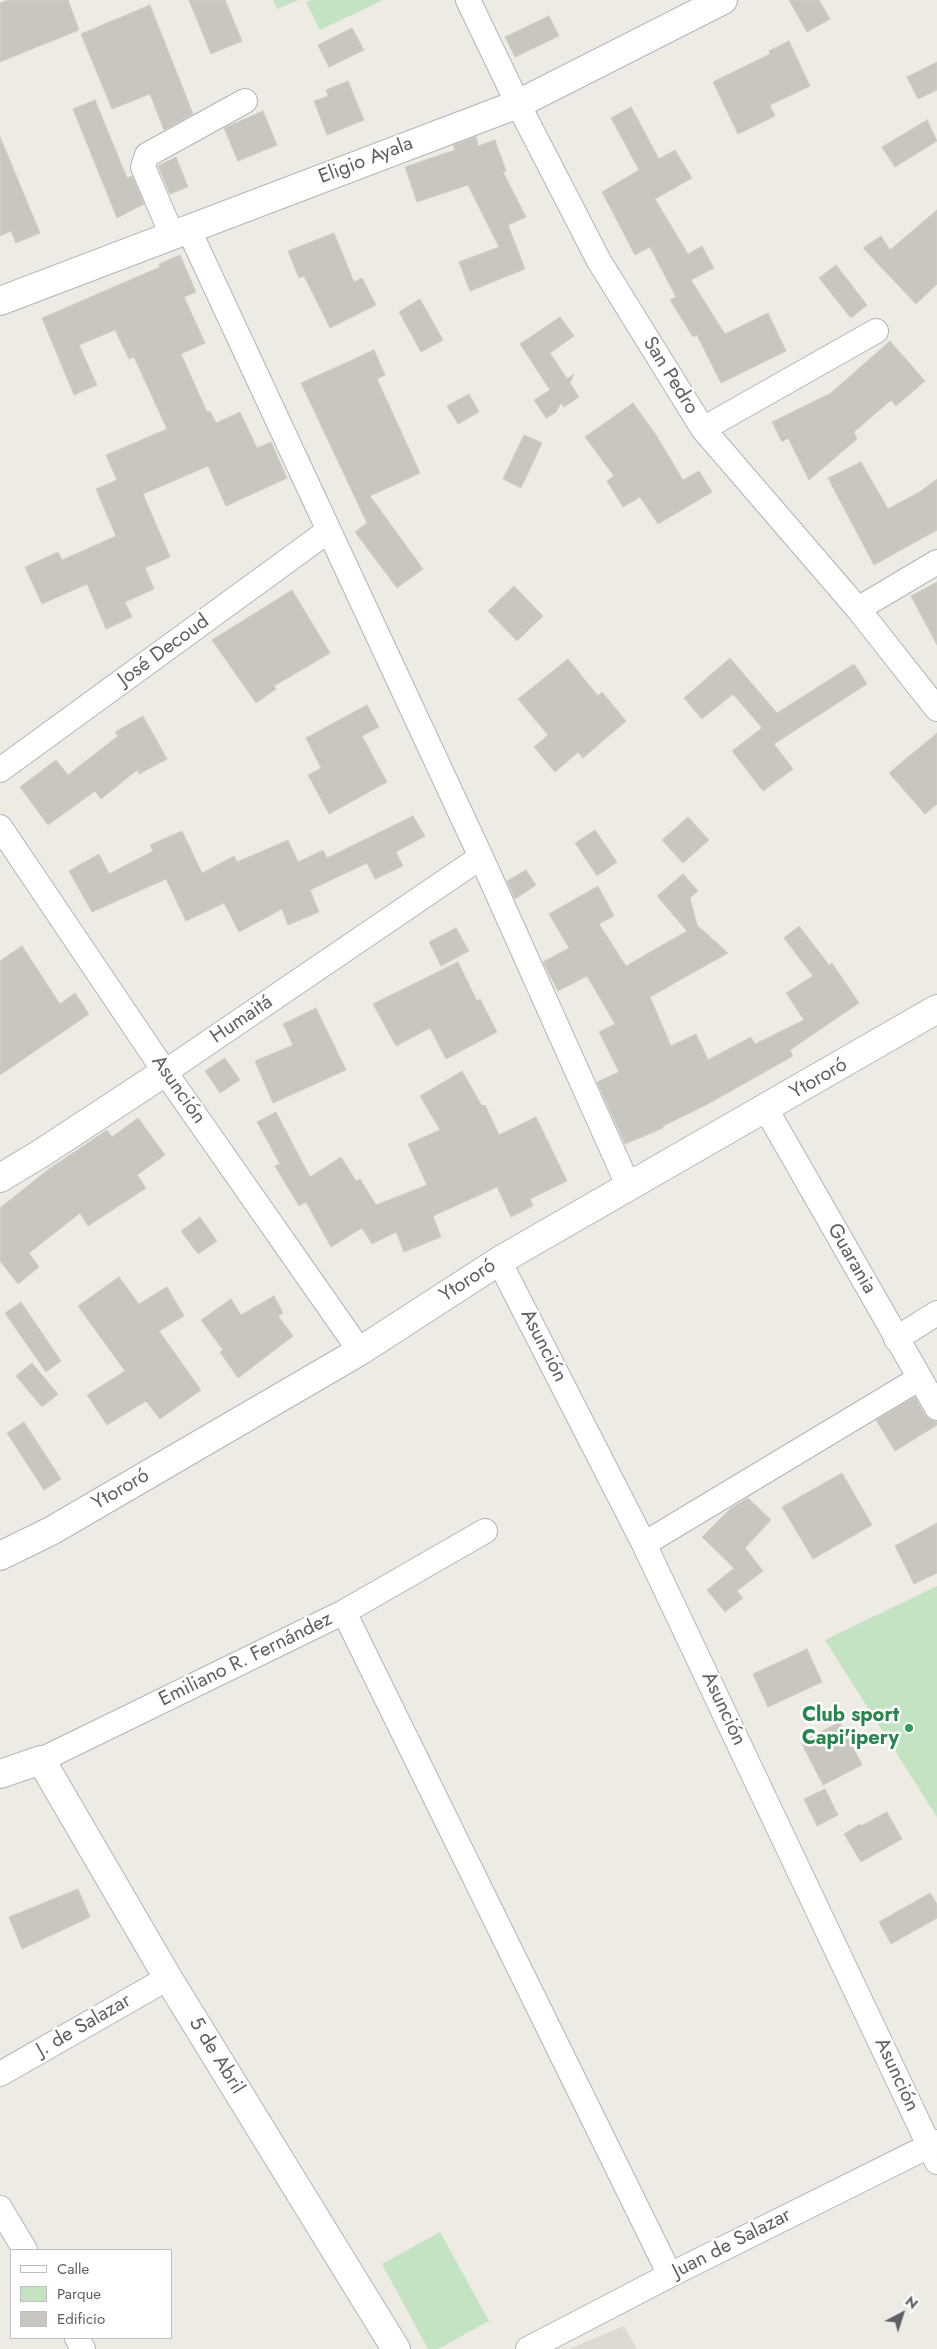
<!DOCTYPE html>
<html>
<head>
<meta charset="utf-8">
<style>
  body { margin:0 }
  #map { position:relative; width:937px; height:2349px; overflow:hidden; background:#edebe4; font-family:Jost,sans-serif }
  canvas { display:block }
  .legend { position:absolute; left:10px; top:2249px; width:162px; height:90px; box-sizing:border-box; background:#fff; border:1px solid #bebfc1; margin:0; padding:6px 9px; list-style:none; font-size:15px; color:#5c5f63 }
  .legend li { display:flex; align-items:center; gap:10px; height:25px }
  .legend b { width:25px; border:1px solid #bebfc1 }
  .north { position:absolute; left:877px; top:2289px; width:50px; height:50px; -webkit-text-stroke:4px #fff; paint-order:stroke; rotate:40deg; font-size:14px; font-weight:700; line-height:20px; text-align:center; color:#5c5f63 }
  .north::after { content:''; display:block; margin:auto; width:18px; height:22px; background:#5c5f63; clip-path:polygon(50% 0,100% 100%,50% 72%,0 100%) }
</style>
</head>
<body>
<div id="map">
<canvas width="937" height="2349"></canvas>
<ul class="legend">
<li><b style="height:6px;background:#fff"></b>Calle</li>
<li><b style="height:14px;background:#c3e3c2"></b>Parque</li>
<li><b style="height:14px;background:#c9c6c0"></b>Edificio</li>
</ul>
<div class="north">N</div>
</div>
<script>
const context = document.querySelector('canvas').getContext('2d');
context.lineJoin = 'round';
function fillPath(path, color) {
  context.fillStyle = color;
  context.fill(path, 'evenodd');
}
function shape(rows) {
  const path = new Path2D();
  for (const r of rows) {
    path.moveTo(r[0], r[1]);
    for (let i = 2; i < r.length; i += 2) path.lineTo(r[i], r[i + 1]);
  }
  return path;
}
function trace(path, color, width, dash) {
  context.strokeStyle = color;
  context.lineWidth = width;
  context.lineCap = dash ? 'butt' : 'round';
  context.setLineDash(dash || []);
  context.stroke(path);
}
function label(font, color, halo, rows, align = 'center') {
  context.font = font + ' Jost,sans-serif';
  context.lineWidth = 5;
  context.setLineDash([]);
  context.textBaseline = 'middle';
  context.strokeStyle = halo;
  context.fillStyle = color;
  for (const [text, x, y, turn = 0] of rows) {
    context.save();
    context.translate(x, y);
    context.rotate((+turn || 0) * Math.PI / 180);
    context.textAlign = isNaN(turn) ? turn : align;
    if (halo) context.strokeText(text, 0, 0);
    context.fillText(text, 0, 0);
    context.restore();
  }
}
fillPath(shape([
  [624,2326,637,2349,569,2349]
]), '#dddad2');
fillPath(shape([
  [273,0,299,0,277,9],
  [311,0,383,0,320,30,306,2],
  [937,1586,937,1817,825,1640],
  [440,2232,489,2321,438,2349,428,2349,382,2264]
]), '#c3e3c2');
const building = shape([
  [8,0,68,0,79,30,0,62,0,3,8,0],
  [189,0,225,0,242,41,211,54,189,0],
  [789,0,819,0,830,19,807,32,789,0],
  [150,5,193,114,164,130,150,94,112,109,81,34,150,5],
  [549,16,559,36,515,57,505,37,549,16],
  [352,28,364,50,329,67,318,45,352,28],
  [789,41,810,86,770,105,775,116,738,134,713,82,770,54,769,51,789,41],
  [937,62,937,90,918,99,907,77,937,62],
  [348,81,364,120,327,135,314,101,328,96,326,90,348,81],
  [95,100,127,178,132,176,144,204,117,218,73,109,95,100],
  [631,107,659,159,675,150,692,178,655,199,688,254,702,246,714,268,691,280,725,334,768,313,786,351,721,383,697,335,693,337,670,300,676,297,650,247,635,255,602,192,639,170,611,118,631,107],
  [263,111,277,145,238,161,224,128,263,111],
  [927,120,937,141,895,167,882,147,927,120],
  [0,137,40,233,16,243,11,231,0,236,0,137],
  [476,137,478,146,495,140,506,171,503,172,526,217,508,225,525,269,470,291,459,262,499,247,468,185,417,202,405,167,455,150,453,145,476,137],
  [176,157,188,187,170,194,158,166,176,157],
  [937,210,937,284,916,304,863,248,881,236,890,250,937,210],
  [334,233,354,282,362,278,376,305,330,328,304,276,299,278,288,251,334,233],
  [180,255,196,292,184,297,205,343,181,354,207,412,210,411,216,423,240,412,257,448,271,442,287,478,226,506,208,466,143,494,170,557,145,568,154,589,125,602,132,617,106,629,87,584,42,604,25,567,58,552,62,560,116,536,96,489,117,480,106,455,167,429,134,357,129,359,115,330,79,345,97,385,74,395,42,318,160,267,159,264,180,255],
  [836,265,867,305,851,318,819,278,836,265],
  [420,299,443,340,421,352,399,312,420,299],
  [560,317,574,336,550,353,567,379,574,374,570,383,579,397,564,407,561,403,556,412,546,418,534,400,550,390,520,344,560,317],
  [890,341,925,381,896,406,891,400,854,432,857,439,809,480,788,438,782,442,772,422,831,393,890,341],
  [374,350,385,375,377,379,420,473,370,496,423,569,397,588,355,532,367,523,301,383,374,350],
  [469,394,479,412,458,424,447,406,469,394],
  [633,403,656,435,683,480,699,471,712,492,658,524,640,497,623,507,607,481,614,476,585,437,633,403],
  [524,435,542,443,521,488,503,479,524,435],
  [861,462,888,509,921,491,937,479,937,530,874,565,828,478,861,462],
  [937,582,937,645,911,596,937,582],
  [514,586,543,616,517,641,488,611,514,586],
  [292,590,330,653,274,686,276,689,256,703,212,640,292,590],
  [730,658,777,713,854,664,867,684,774,744,793,769,763,791,732,751,762,728,733,694,702,719,684,698,730,658],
  [568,659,598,696,602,692,626,721,583,758,578,752,555,772,534,747,548,735,518,699,568,659],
  [367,705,379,727,362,736,387,782,329,814,308,775,321,768,306,738,367,705],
  [143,716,167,759,139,774,137,770,101,799,95,791,48,825,20,787,56,760,68,775,118,736,115,732,143,716],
  [937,733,937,804,925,814,889,773,937,733],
  [413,816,425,836,396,852,403,866,375,879,367,863,310,890,319,912,288,925,282,909,239,932,224,903,186,921,166,879,92,912,69,871,99,854,109,874,153,851,150,845,182,831,202,873,234,856,237,862,288,840,298,862,323,850,327,858,413,816],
  [688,817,709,840,683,863,662,840,688,817],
  [595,830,617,862,597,876,575,843,595,830],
  [526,870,536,885,515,899,507,881,526,870],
  [683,874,698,891,690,898,697,925,728,953,650,997,671,1046,696,1034,708,1060,751,1037,755,1044,804,1020,786,993,813,976,784,938,799,926,829,965,832,963,859,1003,790,1050,793,1056,706,1105,663,1126,663,1128,625,1144,597,1082,619,1072,599,1032,615,1024,587,976,558,991,543,962,569,948,549,914,598,886,614,916,599,924,626,966,687,931,657,896,683,874],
  [456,928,469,951,441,966,429,942,456,928],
  [22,946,60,1004,75,993,89,1014,0,1075,0,961,22,946],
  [458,962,477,1001,480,999,497,1032,446,1059,430,1028,396,1046,373,1004,458,962],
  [316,1008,346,1070,273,1103,255,1061,293,1045,283,1024,316,1008],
  [225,1058,240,1080,220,1093,205,1071,225,1058],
  [462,1071,482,1106,485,1105,499,1135,536,1117,567,1181,530,1199,533,1206,511,1217,497,1187,433,1216,441,1237,404,1252,396,1232,372,1244,362,1228,331,1247,306,1202,299,1206,275,1166,280,1164,257,1122,276,1112,310,1177,341,1157,356,1181,360,1179,376,1205,427,1185,408,1144,440,1130,420,1096,462,1071],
  [138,1118,165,1155,137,1175,146,1188,88,1226,80,1213,29,1253,39,1267,18,1284,0,1261,0,1208,49,1169,107,1130,112,1137,138,1118],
  [200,1217,217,1241,198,1254,181,1231,200,1217],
  [119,1277,139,1304,167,1287,184,1316,159,1331,201,1390,160,1419,146,1401,107,1425,87,1395,125,1371,78,1306,119,1277],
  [274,1296,283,1313,278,1316,293,1336,238,1378,220,1352,223,1350,201,1320,231,1299,241,1315,274,1296],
  [21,1302,61,1361,46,1372,5,1313,21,1302],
  [32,1363,58,1394,42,1407,16,1376,32,1363],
  [915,1397,925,1415,931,1420,937,1422,937,1425,895,1451,876,1420,915,1397],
  [24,1422,61,1479,44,1490,7,1433,24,1422],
  [842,1473,872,1525,813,1559,782,1507,842,1473],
  [748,1498,771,1520,745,1548,763,1571,737,1591,743,1598,725,1612,707,1590,734,1568,702,1537,730,1509,748,1498],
  [937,1523,937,1573,914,1584,895,1546,937,1523],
  [807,1649,822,1682,768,1707,753,1674,807,1649],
  [840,1722,862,1765,823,1785,801,1742,840,1722],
  [825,1789,838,1815,817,1826,804,1799,825,1789],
  [887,1812,902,1839,861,1862,844,1834,860,1824,861,1826,887,1812],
  [78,1889,90,1917,22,1949,9,1917,78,1889],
  [930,1893,937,1904,937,1918,891,1944,879,1922,930,1893]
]);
fillPath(building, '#c9c6c0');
trace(building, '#d1cdc3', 1);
const minor = shape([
  [468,0,518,104,599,261,703,429,858,609,937,709],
  [188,228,481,857,628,1185],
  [172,235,143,167,147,155,245,101],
  [703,429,876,331],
  [858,609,937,562],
  [0,770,328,531],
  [0,827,165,1072,360,1351],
  [165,1072,481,857],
  [766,1109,937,1408],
  [499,1261,644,1544,937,2162],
  [896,1339,937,1313],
  [644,1544,920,1378],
  [344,1612,670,2275],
  [41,1760,344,1612,485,1531],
  [0,2074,168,1978],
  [0,2208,25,2250],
  [77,2338,83,2349],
  [528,2349,670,2275,937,2142]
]);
const tertiary = shape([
  [0,301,518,104,723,0],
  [0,1178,40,1154,165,1072],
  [0,1556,51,1531,360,1351,499,1261,937,1009],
  [0,1774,41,1760,168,1978,396,2349]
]);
trace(minor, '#b1b4b8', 26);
trace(tertiary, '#b1b4b8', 30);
trace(minor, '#fff', 24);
trace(tertiary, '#fff', 28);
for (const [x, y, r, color] of [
  [909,1728,5,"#2e9e5b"]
]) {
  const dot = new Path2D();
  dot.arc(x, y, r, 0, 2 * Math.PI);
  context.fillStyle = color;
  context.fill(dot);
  trace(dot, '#fff', 2);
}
label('20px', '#5c5f63', '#fff', [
  ["Eligio Ayala",366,161,-21],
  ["San Pedro",670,376,58],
  ["José Decoud",164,651,-36],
  ["Humaitá",242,1020,-34],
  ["Ytororó",819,1079,-30],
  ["Asunción",178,1090,55],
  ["Guarania",851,1259,60],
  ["Ytororó",468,1281,-33],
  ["Asunción",543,1346,63],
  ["Ytororó",121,1490,-30],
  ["Emiliano R. Fernández",246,1660,-26],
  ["Asunción",723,1709,65],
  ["J. de Salazar",84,2026,-30],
  ["5 de Abril",216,2056,58],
  ["Asunción",896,2075,65],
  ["Juan de Salazar",732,2244,-27]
]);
label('bold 20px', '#27864d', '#fff', [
  ["Club sport",899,1716],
  ["Capi'ipery",899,1739]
], 'right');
</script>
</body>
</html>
